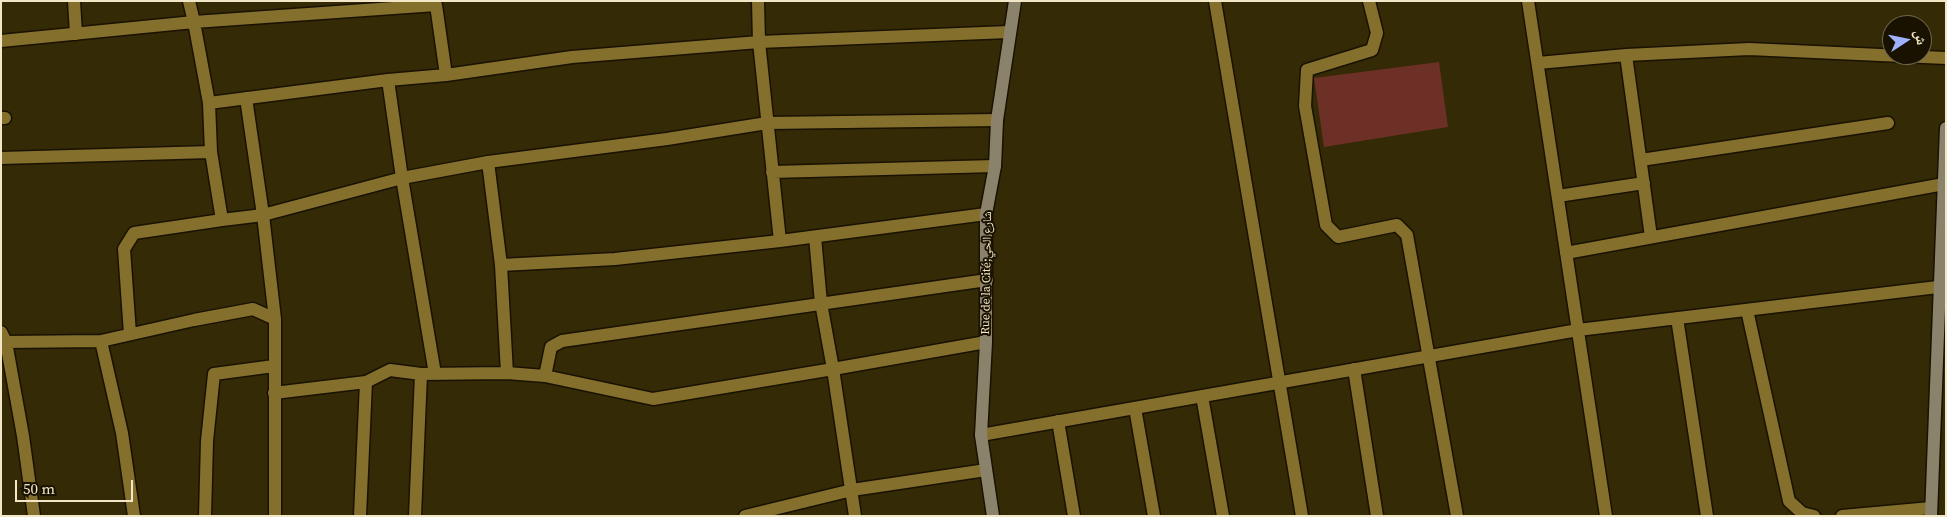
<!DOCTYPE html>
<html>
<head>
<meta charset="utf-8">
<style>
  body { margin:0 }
  #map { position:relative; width:1947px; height:517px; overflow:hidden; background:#342a05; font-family:"Source Serif 4","Noto Naskh Arabic",serif }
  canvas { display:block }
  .frame { position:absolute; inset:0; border:2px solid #f2e7c6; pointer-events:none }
  .north { position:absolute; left:1882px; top:15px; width:50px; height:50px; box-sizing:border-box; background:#1a1200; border:1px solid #70674f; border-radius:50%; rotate:79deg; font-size:14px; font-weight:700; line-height:20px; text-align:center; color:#f2e7c6 }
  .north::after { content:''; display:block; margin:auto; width:18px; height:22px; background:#9fb3fd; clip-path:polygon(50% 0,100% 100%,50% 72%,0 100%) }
  .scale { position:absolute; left:15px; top:480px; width:118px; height:22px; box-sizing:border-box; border:2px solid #f2e7c6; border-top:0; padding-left:6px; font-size:15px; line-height:18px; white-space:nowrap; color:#f2e7c6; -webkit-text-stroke:4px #1a1200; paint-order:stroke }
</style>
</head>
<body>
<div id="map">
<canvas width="1947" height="517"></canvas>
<div class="frame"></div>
<div class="north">ش</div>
<div class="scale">50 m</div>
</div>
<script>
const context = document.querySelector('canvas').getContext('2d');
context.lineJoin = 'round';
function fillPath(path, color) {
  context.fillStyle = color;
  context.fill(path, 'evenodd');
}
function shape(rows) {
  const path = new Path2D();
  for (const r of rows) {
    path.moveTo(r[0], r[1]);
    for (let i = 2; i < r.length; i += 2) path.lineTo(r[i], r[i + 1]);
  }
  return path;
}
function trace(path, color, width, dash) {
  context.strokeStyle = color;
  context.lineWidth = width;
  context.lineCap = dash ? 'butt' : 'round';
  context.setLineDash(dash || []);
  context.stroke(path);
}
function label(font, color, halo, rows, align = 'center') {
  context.font = font + ' "Source Serif 4","Noto Naskh Arabic",serif';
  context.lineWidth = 4;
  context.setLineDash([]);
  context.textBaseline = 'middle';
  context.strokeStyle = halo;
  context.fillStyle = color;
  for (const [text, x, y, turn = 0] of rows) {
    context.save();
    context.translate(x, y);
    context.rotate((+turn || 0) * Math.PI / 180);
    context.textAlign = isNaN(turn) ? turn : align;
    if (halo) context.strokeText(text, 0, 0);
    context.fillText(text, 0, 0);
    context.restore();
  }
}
fillPath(shape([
  [1439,62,1448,127,1324,147,1314,78]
]), '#6c3026');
const street = shape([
  [74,1,76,34],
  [189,1,194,22,436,5,446,75,388,80,402,178,263,215,246,98],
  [1215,1,1302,516],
  [1369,1,1377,33,1372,50,1307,70,1305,106,1326,225,1338,237,1397,225,1407,235,1457,516],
  [1528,1,1606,516],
  [1,41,194,22,209,103,211,152],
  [1626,55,1651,237],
  [1538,63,1626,55,1749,49,1946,58],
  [446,75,572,57,759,42,1009,32],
  [209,103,388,80],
  [1,118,5,118],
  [1,158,211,152,222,220,263,215,275,319,275,516],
  [1641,160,1888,123],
  [772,172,995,166],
  [1558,196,1644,183],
  [815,237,821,303,833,369,986,342],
  [780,241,986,214],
  [1566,253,1944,184],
  [501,265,615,259,780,241,759,42,758,1],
  [1747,310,1789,501,1802,513,1814,516],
  [1677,318,1707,516],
  [1,332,6,342,23,436,34,516],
  [130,334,124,249,134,233,222,220],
  [101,341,194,320,253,309,275,319],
  [6,342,101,341,122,433,134,516],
  [1354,369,1377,516],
  [507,373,545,376,653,399,833,369,855,516],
  [435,374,402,178,488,162,667,139,767,123,997,120],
  [545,376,551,347,562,341,987,280],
  [366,382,390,370,421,374],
  [274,393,366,382,360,516],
  [1202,396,1223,516],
  [1135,408,1154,516],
  [1058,421,1074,516],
  [981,435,1578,330,1946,286],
  [205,516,207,441,214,374,274,366],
  [415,516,421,374,507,373,501,265,488,162],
  [745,516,852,490,986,470],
  [1842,516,1931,508]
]);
const secondary = shape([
  [993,516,981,435,986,342,986,214,995,166,997,120,1015,1],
  [1931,516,1946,128]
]);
trace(street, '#191201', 15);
trace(secondary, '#191201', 15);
trace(street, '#846f2d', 12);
trace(secondary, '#8a826b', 12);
label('12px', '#f2e7c6', '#1a1200', [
  ["Rue de la Cité;شارع الحي",987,273,-89]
]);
</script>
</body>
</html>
